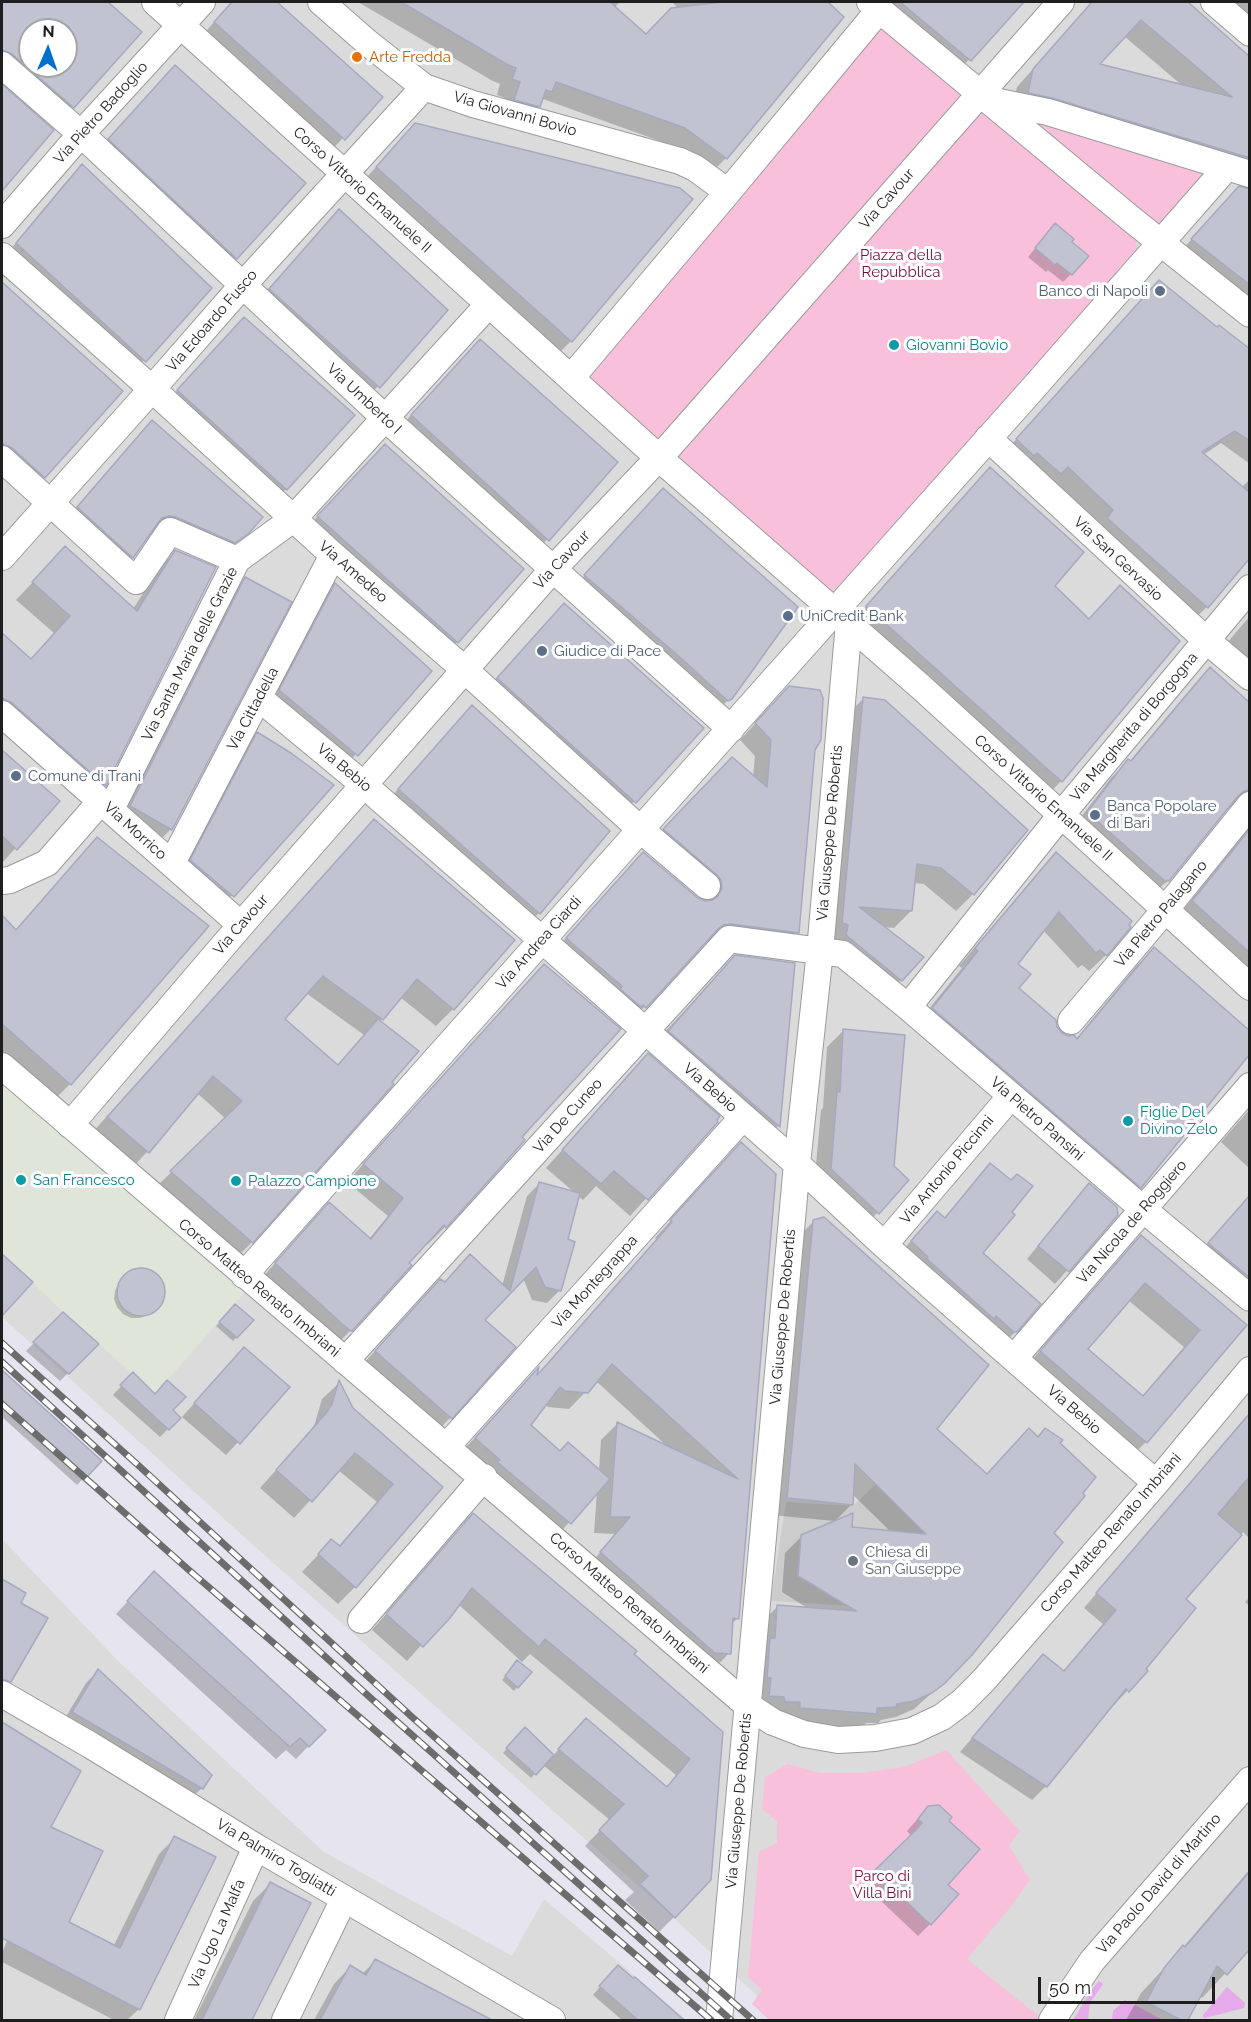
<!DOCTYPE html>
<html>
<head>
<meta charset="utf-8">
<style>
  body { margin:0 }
  #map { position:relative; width:1251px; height:2022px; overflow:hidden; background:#e5e4ef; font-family:Raleway,sans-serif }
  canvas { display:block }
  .frame { position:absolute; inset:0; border:3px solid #1e1e1e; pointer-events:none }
  .north { position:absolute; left:18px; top:18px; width:60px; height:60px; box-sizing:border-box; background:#fff; border:2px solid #a5a5a5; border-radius:50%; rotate:2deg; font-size:16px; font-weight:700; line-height:24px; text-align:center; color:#1e1e1e }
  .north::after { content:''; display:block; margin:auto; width:21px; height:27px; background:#0071cb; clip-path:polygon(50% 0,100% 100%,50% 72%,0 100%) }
  .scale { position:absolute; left:1038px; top:1977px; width:177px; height:27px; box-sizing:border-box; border:3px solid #1e1e1e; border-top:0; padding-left:8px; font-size:18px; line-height:21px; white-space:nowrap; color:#1e1e1e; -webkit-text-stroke:4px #fff; paint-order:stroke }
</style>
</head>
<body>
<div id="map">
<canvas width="1251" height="2022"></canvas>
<div class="frame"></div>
<div class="north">N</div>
<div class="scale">50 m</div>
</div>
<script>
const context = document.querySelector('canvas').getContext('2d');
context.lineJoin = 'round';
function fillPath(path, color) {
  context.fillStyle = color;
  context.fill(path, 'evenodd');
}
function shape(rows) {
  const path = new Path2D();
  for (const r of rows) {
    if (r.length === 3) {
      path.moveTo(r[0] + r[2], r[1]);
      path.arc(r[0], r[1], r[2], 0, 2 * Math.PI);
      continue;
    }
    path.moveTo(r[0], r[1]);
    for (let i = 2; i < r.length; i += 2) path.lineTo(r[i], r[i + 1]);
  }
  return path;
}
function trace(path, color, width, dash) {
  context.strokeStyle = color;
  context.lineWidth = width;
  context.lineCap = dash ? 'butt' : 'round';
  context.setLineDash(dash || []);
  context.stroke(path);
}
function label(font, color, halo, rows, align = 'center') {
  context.font = font + ' Raleway,sans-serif';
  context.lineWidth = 6;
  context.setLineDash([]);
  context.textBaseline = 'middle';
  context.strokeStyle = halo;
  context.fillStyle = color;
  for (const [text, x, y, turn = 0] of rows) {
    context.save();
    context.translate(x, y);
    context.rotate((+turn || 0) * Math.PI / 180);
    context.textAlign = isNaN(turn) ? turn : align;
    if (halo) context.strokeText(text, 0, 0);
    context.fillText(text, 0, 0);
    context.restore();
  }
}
fillPath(shape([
  [2,2,1249,2,1249,2020,783,2020,664,1909,242,1535,2,1317],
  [30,30,66,30,66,66,30,66],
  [2,1539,119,1662,324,1852,512,1956,544,1899,687,2020,2,2020]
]), '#dbdbdc');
fillPath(shape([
  [876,1484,945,1546,885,1608,771,1601,786,1502,853,1506]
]), '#ccc');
fillPath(shape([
  [1099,1981,1103,1984,1090,2003,1088,2020,1073,2020,1093,1988],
  [1227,1987,1245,2003,1244,2008,1205,2018,1203,2017,1203,2015],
  [1125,2000,1163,2020,1112,2020,1113,2011]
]), '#e6a9e9');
fillPath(shape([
  [880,29,890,31,1134,236,1137,246,1136,257,844,585,832,590,823,587,592,380,590,370],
  [1030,117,1212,173,1160,234,1022,121],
  [946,1750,1020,1831,1009,1846,1030,1880,1005,1914,967,1959,1040,2017,1038,2020,769,2020,752,2004,762,1990,748,1977,759,1852,777,1843,777,1821,762,1809,765,1777,788,1764,820,1773,860,1773,904,1767]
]), '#f9c0db');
fillPath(shape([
  [2,1066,253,1283,155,1394,63,1312,2,1254]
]), '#dfe5d8');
fillPath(shape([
  [2,2,106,2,140,32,56,123,2,76],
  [30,30,66,30,66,66,30,66],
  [232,2,275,2,381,97,327,155,198,40],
  [358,2,620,2,614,8,645,36,678,8,673,3,674,2,826,2,842,17,726,158,710,174,668,144,543,99,539,106,523,122,498,116,505,98,497,95,500,84,491,80],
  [864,2,1022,2,953,77],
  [1092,2,1185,2,1250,59,1250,175,1012,109,1017,87],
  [1124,36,1184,87,1097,65],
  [1221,2,1250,2,1250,41],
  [158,84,304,184,219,275,92,157],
  [2,86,51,130,2,188],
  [398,142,691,200,571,341,554,358,360,185],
  [82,166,210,288,128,378,2,260,65,183],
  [1250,191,1250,315,1176,257,1222,205],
  [323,228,446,310,362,404,253,306],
  [1047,234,1071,274,1063,282,1048,270,1046,272,1028,257],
  [2,284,121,391,27,493,2,470],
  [1145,296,1217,329,1250,351,1250,464,1221,443,1203,455,1241,488,1250,479,1250,555,1207,607,1193,620,1094,532,1101,524,1053,480,1046,487,1004,453],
  [227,336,286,489,269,506,161,408],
  [463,357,616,462,531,557,395,433],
  [152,422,248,532,230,549,158,534,148,534,132,557,115,574,61,525,135,439],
  [368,463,457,642,440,659,301,534],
  [974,485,1053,586,1088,620,1061,781,1045,798,850,624],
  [646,507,730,698,713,715,569,593],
  [65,548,133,609,159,568,176,551,214,568,105,785,88,801,2,725,2,635,30,660,54,633,16,600],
  [246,579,171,829,155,845,114,822,230,595],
  [335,585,430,671,340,772,263,708,318,602],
  [1250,616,1250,678,1220,651],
  [547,622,701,728,618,819,481,695],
  [1210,669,1250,705,1250,985,1176,919,1245,833,1249,825,1234,806,1227,808,1168,880,1151,897,1071,830,1111,778,1128,761,1129,762,1193,686],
  [789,687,813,749,797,932,781,949,714,940,706,941,629,1023,551,955,627,870,706,903,705,897,648,846,716,775,753,777,755,756,740,740],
  [863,699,1025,831,973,894,956,911,924,884,914,883,911,911,894,928,883,927,901,980,884,997,830,952,846,716],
  [456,724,608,831,539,913,522,930,382,807],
  [258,734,332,785,216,913,174,878,241,751],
  [2,752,58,801,2,863],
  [357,838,453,1009,436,1026,400,997,379,1022,252,1242,235,1259,154,1189,226,1119,197,1093,147,1152,131,1169,91,1134],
  [306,993,364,1035,337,1066,283,1019],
  [97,839,70,1084,54,1100,2,1054,2,918,15,931],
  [1056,854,1106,955,1089,971,1082,965,1078,968,1043,930,1016,965,1017,988,1060,1033,1076,1039,1137,965,1154,949,1140,1187,1123,1203,916,1025,962,968,959,966,1040,870],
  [735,956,793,964,778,1126,762,1143,651,1047],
  [544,966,520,1138,491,1176,445,1227,428,1244,426,1242,351,1330,334,1347,259,1281,329,1204,369,1239,388,1216,347,1182],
  [844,1030,892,1167,907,1181,861,1230,814,1186,821,1110,823,1108,827,1047],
  [648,1055,716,1122,630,1216,596,1186,583,1200,578,1196,566,1240,560,1290,547,1303,532,1300,523,1278,483,1320,450,1418,438,1430,363,1364,427,1294,444,1283,502,1286,527,1196,540,1183,575,1193,546,1168],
  [1250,1109,1250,1169,1221,1142],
  [741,1144,738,1618,731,1624,729,1653,713,1670,585,1570,616,1534,594,1533,597,1492,553,1540,459,1455,536,1371,535,1377,657,1239,655,1238],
  [596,1381,668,1447,617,1424,601,1440,599,1471,559,1453,529,1425,545,1404,548,1407,569,1409],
  [990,1165,981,1254,1016,1331,1004,1343,900,1253,926,1225,943,1219],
  [1090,1185,1116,1215,1055,1284,1027,1259,1077,1198],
  [1250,1195,1250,1312,1243,1303,1192,1261],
  [814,1221,935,1429,986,1475,1029,1430,1037,1438,1058,1443,1052,1533,943,1683,914,1709,896,1717,881,1720,878,1723,866,1723,859,1730,784,1724,753,1712,761,1623,778,1606,809,1609,782,1592,785,1553,802,1536,850,1528,891,1532,852,1494,851,1505,835,1521,771,1515,797,1238],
  [1141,1237,1245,1326,1146,1442,1129,1458,1024,1369,1124,1254],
  [1128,1300,1184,1347,1142,1397,1086,1350],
  [2,1256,30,1282,2,1314],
  [142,1269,150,1272,160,1280,163,1288,162,1297,159,1305,147,1315,140,1318,131,1318,123,1314,117,1307,114,1299,115,1291,119,1283,129,1272],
  [235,1306,252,1320,233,1341,216,1326],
  [63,1314,97,1344,60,1381,26,1351],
  [231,1362,238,1442,226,1455,182,1417],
  [2,1372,100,1461,77,1485,2,1417],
  [133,1374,179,1418,160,1437,113,1395],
  [339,1383,352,1409,441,1487,355,1587,338,1604,302,1572,331,1541,338,1547,377,1502,338,1470,294,1518,260,1488,311,1431,315,1423,322,1399],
  [1250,1412,1250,1539,1243,1532,1184,1599,1144,1670,1146,1671,1114,1705,1113,1703,1046,1786,1032,1800,960,1752,1043,1656,1063,1672,1103,1624,1084,1608],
  [473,1515,721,1732,674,1917,659,1932,625,1900,634,1892,585,1846,610,1820,543,1765,531,1778,503,1753,525,1729,553,1756,570,1735,666,1788,676,1775,530,1654,522,1662,458,1604,407,1661,372,1630],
  [2,1581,24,1594,19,1603,11,1677,2,1687],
  [142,1586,324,1730,296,1759,286,1750,276,1759,116,1614],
  [1250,1597,1250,1606,1245,1602],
  [514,1666,517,1687,514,1691,502,1680],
  [98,1671,202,1788,189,1800,61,1725,86,1683],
  [3,1725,49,1828,67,1923,113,1947,159,1854,175,1838,214,1857,139,2009,127,2020,114,2020,2,1962,2,1953,7,1941,2,1938,2,1727],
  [928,1807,947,1822,946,1886,930,1924,918,1936,863,1884,906,1842,911,1836,907,1831],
  [1250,1869,1250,1947,1202,1998,1200,1995,1186,2020,1126,2020,1141,1993,1180,1951],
  [270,1884,309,1903,251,2020,194,2020,253,1901],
  [375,1961,489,2020,314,2020,334,1984,350,1967,362,1974],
  [611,1974,633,1980,635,1979,680,2020,622,2020,593,1995]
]), '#0003');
const building = shape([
  [2,2,108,2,142,32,74,108,12,54,2,50,2,2],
  [30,30,66,30,66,66,30,66,30,30],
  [232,2,277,2,383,97,345,140,214,22,232,2],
  [401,2,610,2,646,34,671,8,723,2,828,2,844,17,727,159,685,128,556,82,552,92,546,90,540,107,514,100,520,82,512,79,516,68,508,65,401,2],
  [900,2,1024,2,971,61,900,2],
  [1092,2,1188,2,1250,57,1250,158,1052,98,1028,93,1033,69,1092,2],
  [1141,20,1232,97,1100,64,1141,20],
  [175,65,306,183,237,259,108,139,175,65],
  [2,84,54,130,2,191,2,84],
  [415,123,680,188,693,199,572,342,376,167,415,123],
  [82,164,212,288,146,362,16,243,82,164],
  [1239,186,1250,189,1250,285,1191,239,1239,186],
  [339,209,448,310,380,388,269,289,339,209],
  [1055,223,1074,239,1072,242,1089,256,1072,275,1057,263,1055,265,1035,248,1055,223],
  [1159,280,1217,327,1219,325,1250,349,1250,441,1235,431,1202,452,1250,493,1250,558,1208,608,1107,518,1113,510,1068,467,1061,474,1037,453,1034,456,1016,439,1159,280],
  [2,282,123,391,45,478,12,448,2,444,2,282],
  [244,317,355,415,287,490,177,390,244,317],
  [480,339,618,462,549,541,411,415,480,339],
  [152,420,263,517,249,533,235,543,176,517,169,516,162,518,158,523,133,558,77,507,152,420],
  [385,444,524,569,458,643,317,516,385,444],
  [990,467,1084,552,1055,586,1089,619,1120,585,1180,641,1062,782,866,606,990,467],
  [663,488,798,607,732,699,728,701,673,651,584,575,663,488],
  [65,546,137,611,175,550,216,567,106,786,12,703,2,698,2,633,31,659,70,616,32,582,65,546],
  [245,577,292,602,172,830,130,806,245,577],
  [335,583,432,671,358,756,279,690,335,583],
  [564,603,704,728,636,803,497,678,564,603],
  [1210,667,1250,703,1250,790,1244,791,1238,796,1169,881,1167,880,1166,882,1087,812,1128,759,1131,761,1210,667],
  [789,686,820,690,823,698,821,740,815,750,799,933,731,924,723,925,718,929,646,1008,643,1005,641,1007,620,989,622,986,566,938,643,852,698,898,705,901,713,900,718,896,722,888,721,880,717,875,663,829,732,757,767,787,771,740,755,723,789,686],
  [863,697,885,700,1028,830,974,895,941,868,917,864,912,911,859,907,924,957,902,981,846,935,848,925,842,923,863,697],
  [472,705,610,831,540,914,398,789,472,705],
  [257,732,291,753,334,785,234,897,190,860,257,732],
  [2,750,60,801,17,850,2,836,2,750],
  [374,819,515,940,454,1010,417,979,383,1020,323,976,285,1019,338,1065,378,1019,419,1051,392,1082,394,1084,253,1243,170,1171,242,1101,213,1076,149,1153,107,1117,374,819],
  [1250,829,1250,953,1192,901,1250,829],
  [97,837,209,926,71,1085,2,1024,2,915,16,930,97,837],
  [1056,852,1132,921,1129,925,1131,927,1107,956,1100,950,1096,953,1059,912,1018,964,1031,974,1019,988,1056,1020,1057,1027,1061,1032,1068,1036,1074,1035,1077,1039,1154,947,1250,1031,1250,1054,1141,1188,932,1008,978,951,975,948,1056,852],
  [735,955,795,963,780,1127,668,1031,735,955],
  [544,964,621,1029,522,1137,525,1140,492,1177,446,1228,444,1225,409,1263,412,1265,352,1331,349,1330,275,1263,329,1202,371,1239,403,1198,363,1164,544,964],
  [843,1029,905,1035,894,1166,909,1180,879,1214,831,1169,837,1092,840,1092,843,1029],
  [648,1053,720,1116,717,1120,718,1122,648,1200,614,1171,601,1184,562,1150,648,1053],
  [741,1142,776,1174,739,1619,733,1618,731,1654,715,1653,600,1552,630,1517,610,1517,617,1422,738,1479,612,1364,588,1393,565,1391,560,1387,531,1425,560,1451,568,1442,610,1479,571,1524,497,1462,500,1460,475,1438,539,1367,537,1375,542,1370,672,1222,670,1220,741,1142],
  [990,1163,1011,1180,1017,1174,1033,1186,1012,1212,1015,1215,983,1253,1041,1304,1017,1332,1014,1332,996,1316,994,1319,927,1259,928,1257,911,1241,937,1211,945,1218,990,1163],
  [539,1182,580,1193,568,1239,575,1242,561,1291,545,1287,536,1267,485,1320,516,1347,452,1419,375,1351,440,1279,445,1282,470,1254,510,1291,539,1182],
  [1089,1183,1117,1207,1118,1215,1069,1272,1038,1246,1089,1183],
  [1250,1195,1250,1278,1208,1243,1250,1195],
  [824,1217,989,1365,937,1429,987,1474,1029,1428,1038,1437,1045,1428,1063,1440,1060,1443,1096,1477,1083,1493,1085,1496,1054,1533,1063,1542,972,1655,944,1684,932,1693,914,1701,897,1704,896,1707,877,1708,877,1714,800,1708,800,1702,785,1702,784,1697,769,1696,771,1678,767,1678,770,1638,775,1638,777,1605,856,1611,798,1576,801,1535,853,1513,852,1527,926,1534,855,1464,853,1505,787,1498,813,1220,824,1217],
  [1141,1235,1247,1325,1147,1443,1040,1351,1141,1235],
  [1145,1283,1200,1330,1143,1396,1088,1349,1145,1283],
  [2,1254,33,1282,2,1316,2,1254],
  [141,1292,24],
  [235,1304,254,1320,237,1338,219,1322,235,1304],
  [63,1312,99,1344,69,1374,33,1342,63,1312],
  [244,1347,290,1387,240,1444,194,1403,244,1347],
  [2,1370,102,1461,86,1478,2,1401,2,1370],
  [133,1372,155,1394,167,1380,186,1397,173,1410,181,1418,169,1430,120,1385,133,1372],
  [339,1380,353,1408,443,1487,356,1588,318,1554,331,1539,340,1546,393,1484,355,1453,312,1502,276,1470,327,1412,332,1404,339,1380],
  [1250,1413,1250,1476,1218,1514,1242,1535,1186,1599,1196,1608,1146,1669,1148,1671,1129,1692,1126,1689,1047,1787,972,1738,1043,1654,1064,1671,1116,1610,1096,1593,1250,1413],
  [473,1513,637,1651,634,1654,723,1732,711,1880,675,1918,640,1884,648,1876,599,1830,624,1804,558,1749,586,1718,667,1787,690,1759,545,1639,539,1647,472,1588,450,1618,423,1647,386,1614,473,1513],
  [154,1571,326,1730,309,1747,300,1738,290,1747,127,1601,154,1571],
  [2,1579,26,1593,21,1603,48,1618,11,1682,2,1679,2,1579],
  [517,1660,532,1672,518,1688,505,1676,517,1660],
  [98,1669,212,1775,203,1789,72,1712,98,1669],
  [2,1722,81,1771,51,1827,103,1851,69,1922,120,1948,174,1836,216,1857,140,2010,2,1938,2,1722],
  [525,1727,554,1755,536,1775,506,1748,525,1727],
  [939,1805,952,1817,949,1821,980,1849,948,1885,959,1894,931,1925,874,1871,917,1829,922,1823,918,1819,928,1806,939,1805],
  [1250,1871,1250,1949,1227,1975,1217,1966,1188,2020,1181,2020,1146,2002,1164,1968,1183,1945,1185,1947,1250,1871],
  [270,1882,311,1903,252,2020,202,2020,270,1882],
  [375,1959,492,2020,320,2020,350,1965,366,1975,375,1959],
  [618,1965,633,1978,635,1977,684,2020,638,2020,599,1986,618,1965]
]);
fillPath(building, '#c1c3d1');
trace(building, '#a6a9c0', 1.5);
const minor = shape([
  [155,2,659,458,921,687,1250,987],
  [321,2,368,43,424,87,473,104,680,161,695,168,728,192],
  [870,2,1130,218,1250,314],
  [1214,2,1250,33],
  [2,65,81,134,385,418,731,729],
  [989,100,1048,112,1250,174],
  [2,225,81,134,202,2],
  [2,256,152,389,333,555,465,670,641,830,707,886],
  [571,378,728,192,880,9],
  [988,438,1206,640,1250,677],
  [2,459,136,581,170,531,237,560],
  [2,557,152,389,242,286,424,87],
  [259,698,364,785,541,939,797,1164,884,1245,1156,1483],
  [2,714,241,925],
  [111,809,237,560,293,519,489,304],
  [172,863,333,555],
  [2,881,10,880,47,863,101,801],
  [908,1007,1061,815,1250,588],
  [1071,1021,1165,910,1250,805],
  [2,1066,747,1705,773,1722,804,1734,838,1740,875,1738,912,1731,942,1717,962,1702,983,1681,1156,1483,1250,1370],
  [70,1125,241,925,553,569,668,448,1061,2],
  [884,1245,1011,1096],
  [244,1275,1036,385,1227,167],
  [1014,1358,1250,1086],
  [345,1361,729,939,843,954,908,1007,1144,1210,1250,1298],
  [447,1446,743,1117],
  [361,1620,484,1477],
  [2,1694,92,1746,256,1847,552,2020],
  [178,2020,256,1847],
  [285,2020,344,1899],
  [719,2020,797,1164,820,951,849,623],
  [1052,2020,1092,1961,1250,1780]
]);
trace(minor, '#9b9b9b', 28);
trace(minor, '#fff', 26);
const rail = shape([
  [2,1343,138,1465,412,1717,753,2020],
  [2,1362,364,1692,731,2020],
  [2,1404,190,1571,711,2020]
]);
trace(rail, '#6c6c6c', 7);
trace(rail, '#fff', 4.5, [14]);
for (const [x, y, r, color] of [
  [357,57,6,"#e8710a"],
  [1160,291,6,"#5c6f8a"],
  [894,345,6,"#0f9aa8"],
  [788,616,6,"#5c6f8a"],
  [542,651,6,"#5c6f8a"],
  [16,776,6,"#5c6f8a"],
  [1095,815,6,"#5c6f8a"],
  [1128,1121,6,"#0f9aa8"],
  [21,1180,6,"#0f9aa8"],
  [236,1181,6,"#0f9aa8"],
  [853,1561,6,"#6b7280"]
]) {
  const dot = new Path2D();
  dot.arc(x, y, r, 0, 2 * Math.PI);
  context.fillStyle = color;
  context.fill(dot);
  trace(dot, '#fff', 2);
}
label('15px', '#c56008', '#fff', [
  ["Arte Fredda",369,57]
], 'left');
label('15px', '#1e1e1e', '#fff', [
  ["Via Pietro Badoglio",101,113,-48],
  ["Via Giovanni Bovio",515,114,16],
  ["Corso Vittorio Emanuele II",362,190,42],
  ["Via Cavour",887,199,-49],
  ["Via Edoardo Fusco",212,321,-49],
  ["Via Umberto I",364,399,43],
  ["Via San Gervasio",1118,559,43],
  ["Via Cavour",562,560,-47],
  ["Via Amedeo",353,572,41],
  ["Via Santa Maria delle Grazie",190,654,-63],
  ["Via Cittadella",253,709,-62],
  ["Via Margherita di Borgogna",1134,727,-50],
  ["Via Bebio",344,768,40],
  ["Corso Vittorio Emanuele II",1043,798,42],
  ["Via Morrico",135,831,42],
  ["Via Giuseppe De Robertis",830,833,-85],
  ["Via Pietro Palagano",1161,914,-50],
  ["Via Cavour",241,925,-49],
  ["Via Andrea Ciardi",539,943,-48],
  ["Via Bebio",710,1088,41],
  ["Via De Cuneo",568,1116,-48],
  ["Via Pietro Pansini",1037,1119,41],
  ["Via Antonio Piccinni",947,1170,-50],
  ["Via Nicola de Roggiero",1132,1222,-49],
  ["Via Montegrappa",595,1282,-48],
  ["Corso Matteo Renato Imbriani",259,1288,40],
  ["Via Giuseppe De Robertis",783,1317,-85],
  ["Via Bebio",1074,1410,41],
  ["Corso Matteo Renato Imbriani",1111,1533,-49],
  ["Corso Matteo Renato Imbriani",629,1603,41],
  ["Via Giuseppe De Robertis",739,1801,-85],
  ["Via Palmiro Togliatti",276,1858,31],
  ["Via Paolo David di Martino",1159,1884,-49],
  ["Via Ugo La Malfa",217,1934,-66]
]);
label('15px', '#7c0c41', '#fff', [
  ["Piazza della",901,255],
  ["Repubblica",901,272],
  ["Parco di",882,1876],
  ["Villa Bini",882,1893]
]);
label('15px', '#4e5e75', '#fff', [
  ["Banco di Napoli",1148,291,"right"],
  ["UniCredit Bank",800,616],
  ["Giudice di Pace",554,651],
  ["Comune di Trani",28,776],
  ["Banca Popolare",1107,806],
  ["di Bari",1107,823]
], 'left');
label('15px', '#0d838f', '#fff', [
  ["Giovanni Bovio",906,345],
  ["Figlie Del",1140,1112],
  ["Divino Zelo",1140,1129],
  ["San Francesco",33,1180],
  ["Palazzo Campione",248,1181]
], 'left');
label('15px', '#5b616d', '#fff', [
  ["Chiesa di",865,1552],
  ["San Giuseppe",865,1569]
], 'left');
</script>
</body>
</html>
